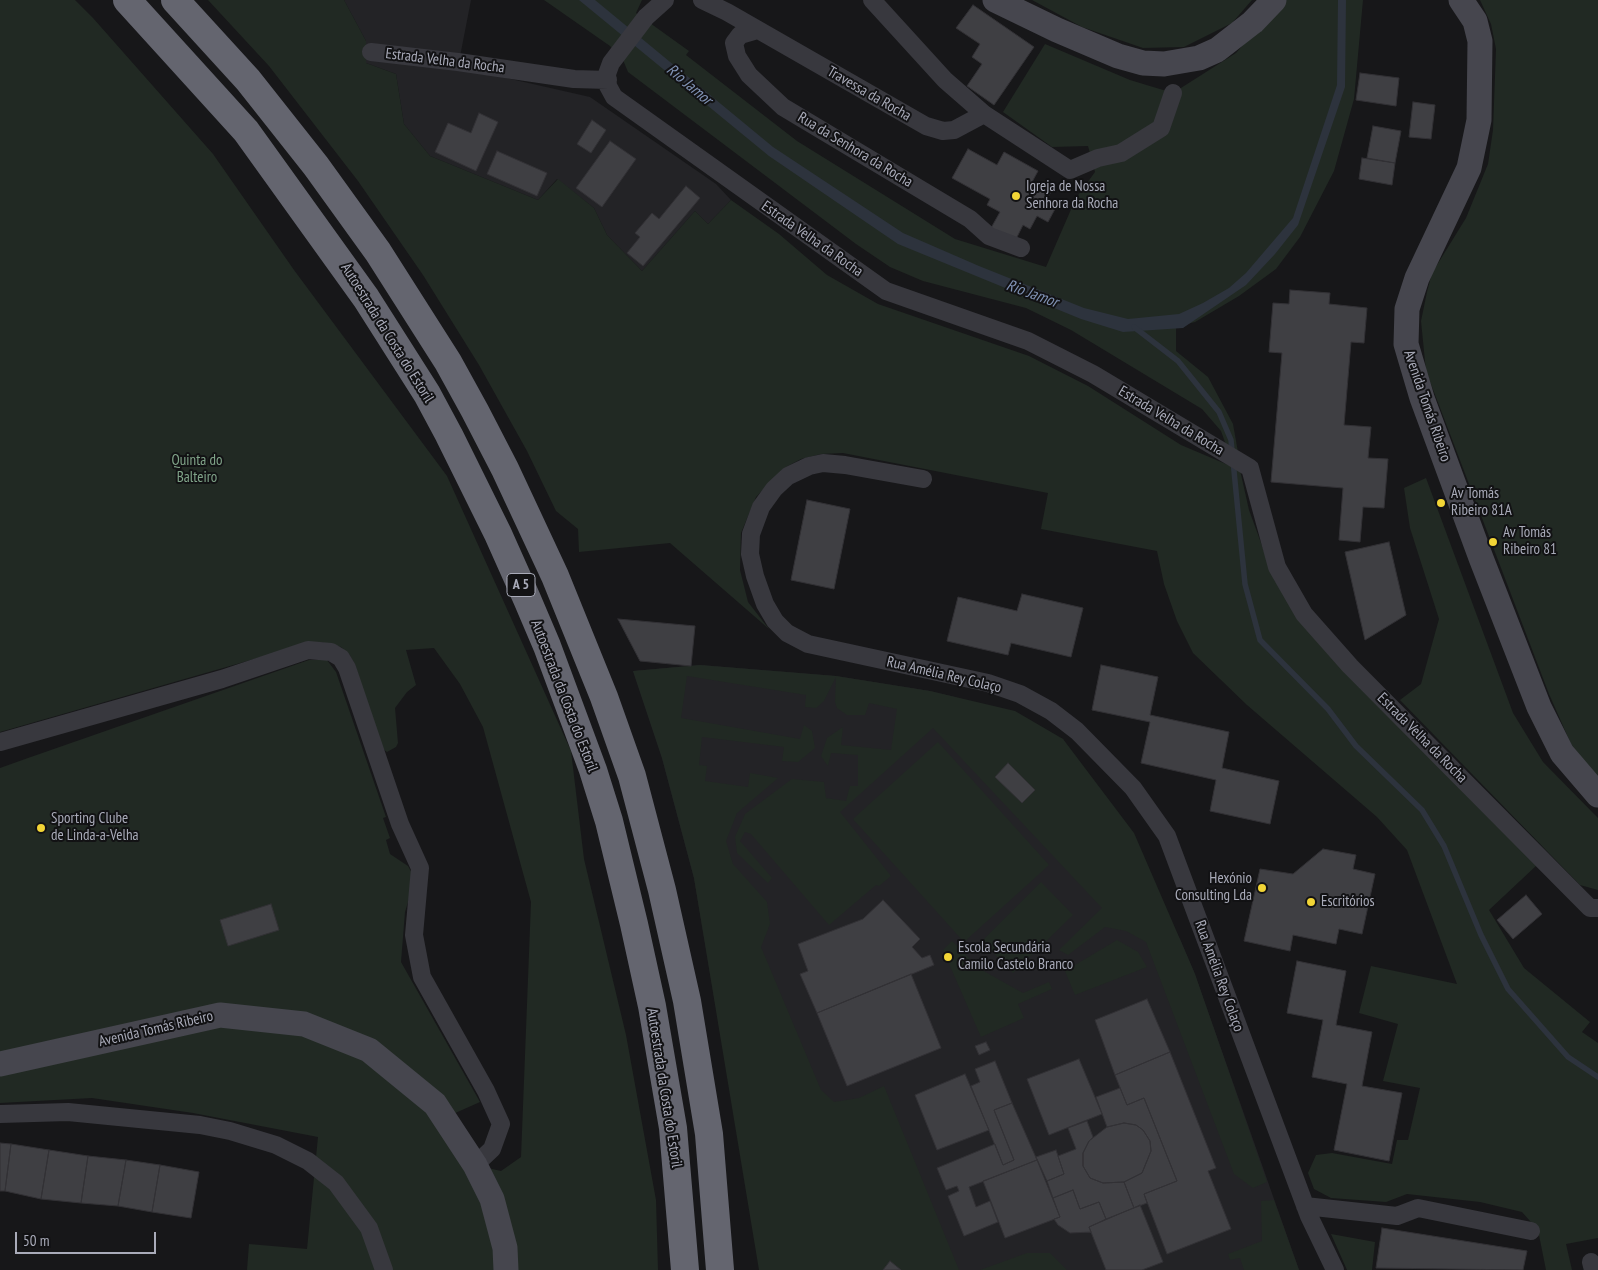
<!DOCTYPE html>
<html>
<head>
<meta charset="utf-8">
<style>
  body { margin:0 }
  #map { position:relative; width:1598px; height:1270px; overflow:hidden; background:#171719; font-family:"PT Sans Narrow",sans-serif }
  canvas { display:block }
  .scale { position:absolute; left:15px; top:1232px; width:141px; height:22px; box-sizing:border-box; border:2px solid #a9abb9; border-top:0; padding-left:6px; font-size:15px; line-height:18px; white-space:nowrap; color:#a9abb9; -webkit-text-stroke:4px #121214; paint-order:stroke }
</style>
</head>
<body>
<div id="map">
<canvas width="1598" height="1270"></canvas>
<div class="scale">50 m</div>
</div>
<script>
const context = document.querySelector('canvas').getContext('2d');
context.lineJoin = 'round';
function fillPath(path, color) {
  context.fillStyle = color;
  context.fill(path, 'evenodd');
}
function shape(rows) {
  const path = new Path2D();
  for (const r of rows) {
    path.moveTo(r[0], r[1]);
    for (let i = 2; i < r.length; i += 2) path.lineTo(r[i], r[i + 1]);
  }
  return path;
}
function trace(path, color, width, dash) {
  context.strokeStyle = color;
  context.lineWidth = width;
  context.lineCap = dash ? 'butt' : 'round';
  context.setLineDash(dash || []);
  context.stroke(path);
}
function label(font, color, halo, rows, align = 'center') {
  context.font = font + ' "PT Sans Narrow",sans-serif';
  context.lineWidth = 4;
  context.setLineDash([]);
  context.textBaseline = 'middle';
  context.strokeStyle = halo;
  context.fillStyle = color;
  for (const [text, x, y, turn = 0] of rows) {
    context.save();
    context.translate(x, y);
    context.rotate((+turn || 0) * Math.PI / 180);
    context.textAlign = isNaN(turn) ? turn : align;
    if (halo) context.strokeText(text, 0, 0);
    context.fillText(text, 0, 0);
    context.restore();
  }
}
fillPath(shape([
  [344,0,471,0,458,67,590,97,716,184,731,200,708,224,695,211,642,271,607,235,594,208,557,179,538,200,430,156,404,124,396,74,366,63,366,41],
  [700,665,836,676,930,691,955,697,1063,739,1180,939,1194,972,1299,1270,760,1270,694,878,662,758,633,671]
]), '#232326');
fillPath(shape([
  [0,0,75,0,93,18,213,154,294,270,447,476,571,751,584,859,626,1035,656,1200,658,1270,247,1270,249,1244,307,1249,318,1137,193,1113,92,1098,0,1103,0,768,28,758,309,660,327,660,336,672,386,817,383,818,390,838,386,840,390,854,408,866,415,879,405,912,401,962,480,1102,444,1118,475,1165,501,1171,521,1157,531,902,483,727,460,684,434,648,406,650,416,685,407,692,395,708,398,743,396,747,387,752,379,746,355,664,349,654,341,647,321,642,310,643,0,732],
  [208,0,344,0,366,41,366,63,396,74,404,124,430,156,538,200,558,179,594,208,607,235,642,271,695,211,708,224,731,200,779,234,827,275,878,304,1029,356,1088,386,1181,445,1240,470,1249,510,1275,581,1537,865,1489,910,1524,968,1590,1022,1582,1032,1598,1043,1598,1238,1566,1244,1572,1270,1546,1270,1538,1230,1522,1212,1480,1202,1407,1194,1386,1202,1331,1198,1314,1189,1308,1173,1316,1155,1332,1153,1392,1164,1397,1140,1408,1140,1420,1088,1383,1081,1398,1024,1359,1013,1371,966,1457,984,1407,850,1377,817,1247,705,1193,653,1177,621,1164,584,1157,551,1041,529,1048,493,843,453,821,454,801,459,784,468,756,497,741,533,740,570,748,602,769,629,670,543,579,552,578,529,556,511,527,451,479,365,423,275,358,181,269,66],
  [544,0,642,0,636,13,689,51,686,55,797,141,955,239,1046,267,1076,198,1095,172,1088,146,1052,147,1003,112,1045,44,1130,80,1173,93,1236,53,1274,10,1286,0,1363,0,1354,99,1334,171,1300,237,1276,269,1239,296,1195,322,1176,327,1176,351,1208,377,1233,424,1238,452,1227,448,1221,431,1202,409,1071,330,1026,308,923,281,890,267,856,244,628,72,623,60,610,46],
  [1032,0,1252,0,1232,23,1184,47,1143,48,1082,27],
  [1480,0,1598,0,1598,780,1571,744,1549,694,1426,371,1421,321,1427,292,1432,273,1466,218,1488,164,1493,130,1496,49,1491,24],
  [1426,478,1513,713,1543,762,1598,818,1598,890,1580,885,1400,700,1421,684,1439,619,1410,528,1404,488],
  [700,665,836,676,930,691,1015,711,1063,739,1134,833,1195,974,1267,1182,1253,1188,1234,1174,1146,942,1126,931,1105,927,1068,955,1059,950,1102,908,933,728,840,812,891,876,879,886,876,885,829,925,751,834,745,832,740,841,772,878,768,883,737,853,735,837,745,814,792,779,824,782,826,798,846,801,850,786,858,786,858,755,831,753,828,766,821,756,827,738,843,727,841,745,891,750,897,709,869,703,865,715,847,715,837,708,835,702,836,677,824,701,816,708,805,707,806,695,687,676,681,718,800,739,804,725,812,731,815,748,798,762,782,761,784,747,702,737,699,765,707,766,705,781,748,787,750,773,778,778,737,813,726,841,733,864,767,902,770,924,761,947,821,1090,834,1102,859,1098,884,1086,959,1270,759,1270,694,878,662,758,633,671],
  [938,742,1049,865,964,942,853,819],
  [1041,882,1073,915,1013,973,982,941],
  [1117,940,1138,952,1147,967,1075,995,1065,971],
  [952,941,980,969,1023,993,1049,982,1052,989,1018,1004,1024,1018,981,1037,943,950],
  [1274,1200,1299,1270,1244,1270,1240,1258,1230,1260,1228,1254,1262,1241,1261,1201],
  [1331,1234,1375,1242,1372,1270,1347,1270],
  [1027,1253,1050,1253,1067,1270,980,1270]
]), '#212923');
fillPath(shape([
  [579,0,595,0,773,147,903,233,979,266,1084,308,1128,319,1179,314,1203,303,1229,288,1246,273,1293,218,1337,85,1338,0,1346,0,1345,87,1298,225,1275,254,1246,285,1183,328,1123,332,1081,319,898,244,769,156]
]), '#2d333d');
trace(shape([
  [1134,327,1178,361,1219,412,1231,440,1245,584,1260,640,1328,709,1356,746,1422,810,1444,846,1481,935,1508,989,1568,1057,1598,1077]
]), '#2d333d', 5.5);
const building = shape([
  [973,5,1034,47,994,105,967,86,982,64,972,57,980,44,956,28,973,5],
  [1360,73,1399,78,1396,106,1356,100,1360,73],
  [1413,102,1435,105,1431,139,1409,137,1413,102],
  [479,113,498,122,476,171,435,152,448,123,471,133,479,113],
  [592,120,606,130,591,153,577,144,592,120],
  [1373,126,1401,131,1395,163,1367,158,1373,126],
  [610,141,636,159,602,207,576,188,610,141],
  [968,149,997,165,1004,152,1038,171,1032,182,1051,192,1044,203,1055,209,1048,222,1037,216,1030,229,1023,225,1015,241,991,228,1000,212,987,205,990,199,952,178,968,149],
  [497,151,547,173,537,196,487,174,497,151],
  [1362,158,1395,163,1392,185,1359,179,1362,158],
  [686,186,700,198,643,266,627,253,640,237,635,233,652,213,659,219,686,186],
  [1290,290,1330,293,1329,304,1367,308,1364,343,1351,342,1344,425,1371,427,1368,458,1388,459,1384,508,1363,507,1360,542,1339,540,1343,488,1271,482,1282,353,1269,352,1273,303,1289,304,1290,290],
  [807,500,850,509,834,589,791,580,807,500],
  [1389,542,1406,615,1365,640,1345,552,1389,542],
  [1022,594,1083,608,1071,657,1011,643,1008,655,947,641,958,597,1017,611,1022,594],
  [618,619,695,626,691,666,640,661,618,619],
  [1101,665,1158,677,1150,715,1229,732,1222,768,1279,781,1270,824,1210,811,1216,780,1141,763,1150,722,1092,710,1101,665],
  [1008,763,1035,790,1022,803,995,777,1008,763],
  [1323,849,1356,855,1353,869,1375,874,1362,934,1339,929,1336,944,1293,935,1290,951,1244,941,1260,869,1293,874,1323,849],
  [1526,895,1542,914,1513,939,1497,920,1526,895],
  [883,900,920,939,912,947,922,958,930,955,934,965,817,1013,800,974,808,971,798,944,863,919,883,900],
  [271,904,279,930,228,946,220,920,271,904],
  [1297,961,1346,971,1336,1025,1372,1032,1362,1086,1402,1093,1389,1161,1334,1150,1347,1084,1312,1077,1323,1020,1287,1013,1297,961],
  [911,974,941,1048,847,1086,817,1013,911,974],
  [1147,999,1170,1052,1115,1075,1095,1020,1147,999],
  [986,1042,990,1050,979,1055,975,1046,986,1042],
  [1170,1052,1216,1168,1208,1171,1231,1229,1167,1254,1144,1194,1177,1181,1144,1098,1127,1105,1115,1075,1170,1052],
  [1079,1059,1102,1114,1049,1135,1027,1079,1079,1059],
  [995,1061,1012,1103,994,1110,1014,1160,1003,1165,971,1086,980,1082,975,1069,995,1061],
  [965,1074,989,1130,937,1150,915,1095,965,1074],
  [1120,1088,1127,1105,1144,1098,1177,1181,1144,1194,1147,1203,1134,1208,1124,1182,1142,1173,1151,1151,1150,1141,1143,1130,1136,1125,1124,1123,1107,1127,1096,1097,1120,1088],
  [1012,1103,1037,1160,969,1187,976,1207,990,1201,998,1222,964,1236,948,1196,959,1191,957,1186,946,1190,937,1168,995,1144,1003,1165,1014,1160,994,1110,1012,1103],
  [1087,1121,1093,1137,1089,1141,1083,1153,1083,1166,1090,1178,1103,1183,1124,1182,1134,1208,1106,1219,1099,1202,1080,1209,1073,1190,1053,1198,1047,1181,1064,1174,1058,1156,1076,1149,1068,1128,1087,1121],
  [1124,1123,1136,1125,1143,1130,1150,1141,1151,1151,1142,1173,1124,1182,1103,1183,1090,1178,1083,1166,1083,1153,1089,1141,1107,1127,1124,1123],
  [0,1143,11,1144,5,1191,0,1191,0,1143],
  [11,1144,49,1150,41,1199,5,1191,11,1144],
  [49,1150,88,1156,81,1203,41,1199,49,1150],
  [1056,1150,1064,1174,1047,1181,1036,1157,1056,1150],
  [88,1156,126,1160,118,1206,81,1203,88,1156],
  [126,1160,160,1165,152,1212,118,1206,126,1160],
  [1037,1160,1060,1217,1005,1238,983,1181,1037,1160],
  [160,1165,199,1172,191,1218,152,1212,160,1165],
  [1073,1190,1080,1209,1099,1202,1106,1219,1089,1227,1091,1232,1070,1233,1058,1225,1054,1219,1060,1217,1053,1198,1073,1190],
  [1140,1205,1163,1262,1142,1270,1106,1270,1089,1227,1140,1205],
  [1382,1228,1527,1251,1523,1270,1376,1268,1382,1228],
  [890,1261,901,1270,883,1270,890,1261]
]);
fillPath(building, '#3f3f43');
trace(building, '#323135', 1);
trace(shape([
  [665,0,646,17,611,63,607,74,608,86,614,97,886,291,1028,341,1093,374,1250,468,1277,567,1304,614,1350,666,1590,908,1598,908],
  [702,0,727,12,926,126,943,131,954,130,984,114],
  [872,0,945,80,984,114,1070,170,1098,158,1121,153,1161,128,1173,93],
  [757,30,740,35,734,43,737,56,749,75,783,107,970,219,989,236,1021,248],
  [371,52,458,62,574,79,608,80],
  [923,479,845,465,823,463,809,466,788,476,774,489,761,507,751,534,750,554,755,576,765,604,775,621,787,633,808,644,988,683,1020,694,1051,711,1077,731,1133,788,1167,836,1309,1216,1335,1270],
  [0,742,222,679,308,650,331,652,341,658,347,668,400,824,420,868,414,935,422,977,486,1091,501,1124,492,1149,475,1165],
  [0,1114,68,1112,200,1125,230,1131,276,1145,308,1161,336,1183,369,1228,384,1270],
  [1305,1206,1397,1216,1418,1208,1531,1231],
  [1591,1262,1593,1270]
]), '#38383e', 18);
trace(shape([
  [995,0,1057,30,1118,56,1143,63,1164,64,1199,58,1217,50,1253,22,1274,0],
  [1461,0,1475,21,1480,41,1479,120,1469,168,1417,278,1407,309,1406,344,1422,398,1481,558,1539,707,1562,753,1598,795],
  [0,1064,220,1015,304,1024,369,1050,435,1104,475,1165,492,1199,505,1248,506,1270]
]), '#46464e', 25);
trace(shape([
  [127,0,246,131,366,298,427,394,449,435,498,534,527,599,547,646,593,770,609,821,634,924,652,1006,673,1128,685,1270],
  [175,0,248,80,316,166,378,252,448,362,475,411,505,469,555,576,604,697,632,776,662,890,687,1001,709,1134,720,1270]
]), '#64656f', 28);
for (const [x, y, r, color] of [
  [1016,196,5,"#f2d536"],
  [1441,503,5,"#f2d536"],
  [1493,542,5,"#f2d536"],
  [41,828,5,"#f2d536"],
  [1262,888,5,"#f2d536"],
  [1311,902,5,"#f2d536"],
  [948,957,5,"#f2d536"]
]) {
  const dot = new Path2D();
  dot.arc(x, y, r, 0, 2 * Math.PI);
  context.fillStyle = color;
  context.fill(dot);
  trace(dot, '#121214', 2);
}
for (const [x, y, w] of [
  [521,585,28]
]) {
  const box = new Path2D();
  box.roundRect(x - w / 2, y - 11.5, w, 23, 4);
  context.fillStyle = '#121214';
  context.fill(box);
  trace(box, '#a9abb9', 1);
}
label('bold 14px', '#a9abb9', null, [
  ["A 5",521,585]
]);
label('15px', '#a9abb9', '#121214', [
  ["Estrada Velha da Rocha",445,61,7],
  ["Travessa da Rocha",869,94,30],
  ["Rua da Senhora da Rocha",855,150,31],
  ["Estrada Velha da Rocha",812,239,35],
  ["Autoestrada da Costa do Estoril",387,333,58],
  ["Avenida Tomás Ribeiro",1427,406,71],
  ["Estrada Velha da Rocha",1171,421,31],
  ["Rua Amélia Rey Colaço",944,675,13],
  ["Autoestrada da Costa do Estoril",564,696,69],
  ["Estrada Velha da Rocha",1422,738,45],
  ["Rua Amélia Rey Colaço",1219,976,70],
  ["Avenida Tomás Ribeiro",156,1029,-13],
  ["Autoestrada da Costa do Estoril",664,1088,81]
]);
label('15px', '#a9abb9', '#121214', [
  ["Igreja de Nossa",1026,187],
  ["Senhora da Rocha",1026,204],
  ["Av Tomás",1451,494],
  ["Ribeiro 81A",1451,511],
  ["Av Tomás",1503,533],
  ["Ribeiro 81",1503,550],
  ["Sporting Clube",51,819],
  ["de Linda-a-Velha",51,836],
  ["Hexónio",1252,879,"right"],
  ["Consulting Lda",1252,896,"right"],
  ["Escritórios",1321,902],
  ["Escola Secundária",958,948],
  ["Camilo Castelo Branco",958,965]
], 'left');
label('15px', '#80a489', '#121214', [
  ["Quinta do",197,461],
  ["Balteiro",197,478]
]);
label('italic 16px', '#8092b4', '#121214', [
  ["Rio Jamor",689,85,40],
  ["Rio Jamor",1032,294,20]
]);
</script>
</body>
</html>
